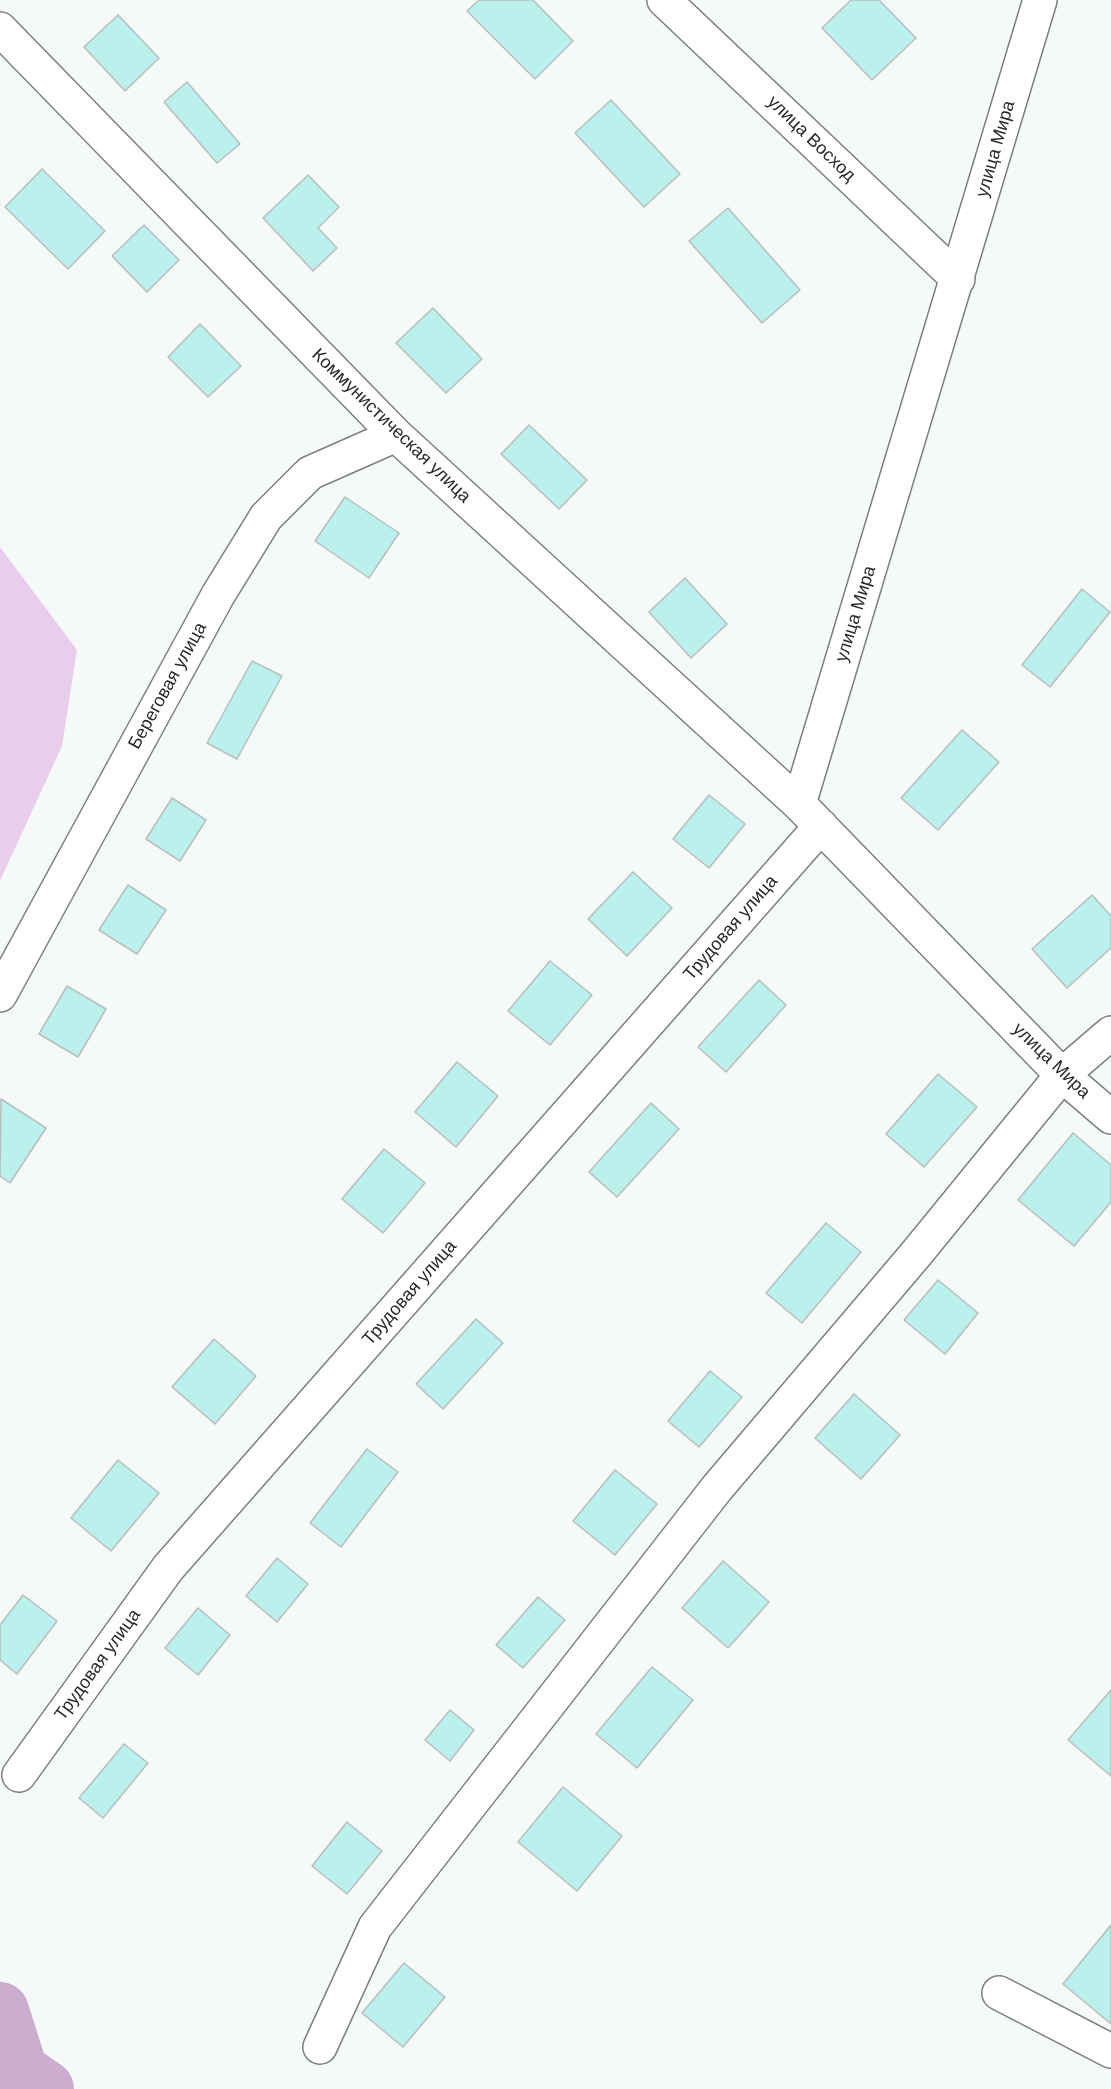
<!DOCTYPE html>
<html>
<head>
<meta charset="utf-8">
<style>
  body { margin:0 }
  canvas { display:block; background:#f5faf9 }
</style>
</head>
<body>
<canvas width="1111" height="2089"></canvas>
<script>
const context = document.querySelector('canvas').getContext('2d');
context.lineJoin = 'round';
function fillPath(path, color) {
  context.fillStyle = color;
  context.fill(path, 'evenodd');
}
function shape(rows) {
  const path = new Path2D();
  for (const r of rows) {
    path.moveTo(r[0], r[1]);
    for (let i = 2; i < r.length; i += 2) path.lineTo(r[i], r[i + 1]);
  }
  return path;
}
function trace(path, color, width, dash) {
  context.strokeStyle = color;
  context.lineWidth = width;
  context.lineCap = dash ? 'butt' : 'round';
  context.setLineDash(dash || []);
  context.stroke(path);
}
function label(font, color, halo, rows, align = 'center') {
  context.font = font + ' Arial,sans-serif';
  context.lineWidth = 4.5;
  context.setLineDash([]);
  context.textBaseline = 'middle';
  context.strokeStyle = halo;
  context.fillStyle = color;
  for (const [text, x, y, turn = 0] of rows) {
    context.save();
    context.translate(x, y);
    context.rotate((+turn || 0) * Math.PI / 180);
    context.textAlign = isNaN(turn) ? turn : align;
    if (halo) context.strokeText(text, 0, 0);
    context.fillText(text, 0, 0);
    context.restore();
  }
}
fillPath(shape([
  [0,547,77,650,62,746,0,881]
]), '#e9ceeb');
trace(shape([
  [0,2011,19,2071,45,2089]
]), '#cbadce', 58);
const building = shape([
  [479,0,533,0,573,41,535,79,467,11,479,0],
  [851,0,879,0,916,38,872,80,822,28,851,0],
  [118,15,159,58,125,91,84,47,118,15],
  [187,82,240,144,217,163,164,102,187,82],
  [611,100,680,174,644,207,575,133,611,100],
  [42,169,105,231,68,269,5,207,42,169],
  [308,175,339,207,318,228,337,248,313,271,263,218,308,175],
  [728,208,800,290,762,323,689,241,728,208],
  [144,225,179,260,147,292,112,256,144,225],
  [433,308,482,359,446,393,396,343,433,308],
  [200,324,241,366,208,397,168,357,200,324],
  [529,425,587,480,559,509,501,454,529,425],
  [345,497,399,533,369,578,315,541,345,497],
  [685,578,727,624,691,658,649,612,685,578],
  [1082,589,1110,612,1050,687,1022,665,1082,589],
  [252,661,282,676,237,759,207,743,252,661],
  [962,730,999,762,938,830,901,798,962,730],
  [709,795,745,824,709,868,673,839,709,795],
  [172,798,206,820,180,861,146,839,172,798],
  [633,872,672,908,627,956,588,919,633,872],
  [128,885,166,910,137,954,99,930,128,885],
  [1092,895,1111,916,1111,948,1067,988,1032,949,1092,895],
  [550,961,592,995,550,1045,508,1011,550,961],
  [759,980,786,1005,726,1072,698,1047,759,980],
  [67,986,106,1009,78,1057,39,1034,67,986],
  [457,1062,498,1096,456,1147,415,1112,457,1062],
  [938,1074,977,1107,924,1167,886,1134,938,1074],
  [1,1099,46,1128,10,1183,0,1176,1,1099],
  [651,1103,679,1129,617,1197,589,1172,651,1103],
  [1073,1133,1111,1165,1111,1202,1074,1246,1018,1200,1073,1133],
  [384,1149,425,1183,383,1233,342,1199,384,1149],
  [826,1223,861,1252,802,1323,766,1293,826,1223],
  [938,1280,978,1313,945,1354,904,1320,938,1280],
  [476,1319,503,1343,443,1409,416,1384,476,1319],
  [214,1339,256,1376,215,1424,172,1387,214,1339],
  [710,1371,742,1397,699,1447,668,1421,710,1371],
  [854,1394,900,1435,861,1479,815,1438,854,1394],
  [367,1449,398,1472,341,1547,310,1523,367,1449],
  [118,1460,159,1493,111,1551,71,1518,118,1460],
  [615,1470,657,1504,615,1555,573,1521,615,1470],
  [277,1558,308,1584,277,1622,246,1596,277,1558],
  [723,1561,769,1602,728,1648,682,1608,723,1561],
  [23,1595,57,1621,17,1674,0,1660,0,1625,23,1595],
  [538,1597,565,1620,523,1668,496,1645,538,1597],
  [198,1608,230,1635,198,1675,165,1648,198,1608],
  [652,1667,693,1700,637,1768,596,1734,652,1667],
  [1111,1690,1111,1776,1068,1740,1111,1690],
  [450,1710,474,1730,450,1761,425,1740,450,1710],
  [124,1744,148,1763,103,1818,79,1798,124,1744],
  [563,1787,622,1836,577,1891,518,1842,563,1787],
  [347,1822,382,1851,347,1894,312,1866,347,1822],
  [1111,1925,1111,2024,1063,1984,1111,1925],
  [404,1963,445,1997,403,2047,362,2013,404,1963]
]);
fillPath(building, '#bbf1ec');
trace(building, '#b9bdbd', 1.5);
const minor = shape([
  [664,0,958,279],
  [1040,0,799,804,1062,1075,1111,1117],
  [0,29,396,435,799,804],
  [0,995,218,595,266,517,310,473,396,435],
  [19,1775,168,1568,821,826],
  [999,1993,1111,2051],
  [320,2047,375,1927,717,1488,916,1254,1062,1075,1111,1033]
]);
trace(minor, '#7b7f7e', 36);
trace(minor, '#fff', 33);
label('18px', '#282a2a', '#fff', [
  ["улица Восход",811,139,44],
  ["улица Мира",996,149,-74],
  ["Коммунистическая улица",391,426,44],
  ["улица Мира",856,614,-73],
  ["Береговая улица",168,686,-61],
  ["Трудовая улица",731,928,-49],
  ["улица Мира",1051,1061,44],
  ["Трудовая улица",410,1293,-49],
  ["Трудовая улица",98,1665,-54]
]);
</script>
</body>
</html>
